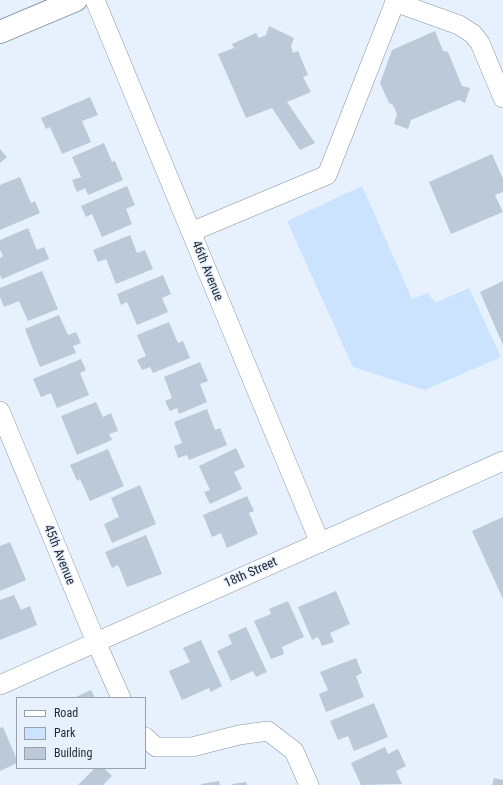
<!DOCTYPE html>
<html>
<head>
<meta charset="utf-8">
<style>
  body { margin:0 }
  #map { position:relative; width:503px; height:785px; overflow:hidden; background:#e6f1fd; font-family:"Roboto Condensed",sans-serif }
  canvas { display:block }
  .legend { position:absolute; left:16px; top:697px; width:130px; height:72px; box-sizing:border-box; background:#e6f1fd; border:1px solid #99a2ab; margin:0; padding:5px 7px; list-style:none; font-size:12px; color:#262b31 }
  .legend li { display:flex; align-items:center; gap:8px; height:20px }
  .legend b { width:20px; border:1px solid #99a2ab }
</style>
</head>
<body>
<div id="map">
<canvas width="503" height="785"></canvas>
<ul class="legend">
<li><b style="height:5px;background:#fff"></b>Road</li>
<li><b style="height:11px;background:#cbe3fe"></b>Park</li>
<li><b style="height:11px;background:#bbc9d8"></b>Building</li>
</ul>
</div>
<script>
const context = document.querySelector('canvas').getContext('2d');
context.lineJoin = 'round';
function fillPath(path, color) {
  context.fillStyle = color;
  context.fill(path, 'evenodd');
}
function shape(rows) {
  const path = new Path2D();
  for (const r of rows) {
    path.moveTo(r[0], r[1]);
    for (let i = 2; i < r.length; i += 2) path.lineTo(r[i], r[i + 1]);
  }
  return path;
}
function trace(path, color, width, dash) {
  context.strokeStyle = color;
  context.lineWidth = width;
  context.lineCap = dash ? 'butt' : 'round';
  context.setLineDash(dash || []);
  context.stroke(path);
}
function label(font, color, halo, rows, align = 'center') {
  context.font = font + ' "Roboto Condensed",sans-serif';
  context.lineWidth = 3;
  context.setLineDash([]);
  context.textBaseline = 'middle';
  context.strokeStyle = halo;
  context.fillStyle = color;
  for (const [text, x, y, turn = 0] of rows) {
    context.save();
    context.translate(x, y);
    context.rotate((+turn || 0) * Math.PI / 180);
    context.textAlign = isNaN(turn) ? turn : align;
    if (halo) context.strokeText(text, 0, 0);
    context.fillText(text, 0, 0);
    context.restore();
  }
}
fillPath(shape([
  [362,186,412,299,428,293,435,303,469,288,501,357,425,390,353,367,287,221]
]), '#cbe3fe');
fillPath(shape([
  [269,26,294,38,291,46,293,53,298,51,308,75,303,77,311,92,287,102,315,143,300,150,272,108,246,118,218,54,234,48,232,44,256,33,259,38,266,35],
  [435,31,443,51,448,52,462,86,470,88,465,103,459,100,411,120,408,129,394,124,397,114,393,105,389,103,380,83,392,50],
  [90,97,98,115,82,121,91,142,62,154,50,127,46,129,41,118],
  [104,143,112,162,115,161,123,180,88,195,85,188,77,192,72,180,81,177,72,157],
  [0,149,7,157,0,163],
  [492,154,503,179,503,192,495,195,503,212,451,234,429,182],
  [20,177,31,203,35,201,40,213,0,230,0,185],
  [127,186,135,205,126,209,132,224,102,237,92,214,86,217,81,206],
  [28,228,37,250,44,247,49,259,2,279,0,275,0,258,3,256,0,250,0,240],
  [130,235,137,253,145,250,153,269,116,284,106,259,98,262,93,250],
  [42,271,58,309,28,321,19,301,4,307,0,297,0,288],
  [163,275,171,294,162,298,168,312,137,325,127,302,121,305,117,294],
  [503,281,503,345,480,292],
  [59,315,68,335,76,332,81,343,73,346,76,353,40,367,25,329],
  [169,322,178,343,183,341,190,358,153,373,150,367,142,370,137,360,146,356,137,335],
  [81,359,86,370,80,373,89,395,57,408,51,393,41,397,33,379],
  [200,362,208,381,200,384,207,402,179,414,177,408,170,411,165,401,172,398,164,377],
  [96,402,103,417,111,413,118,431,109,434,112,440,77,455,61,416],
  [207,409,215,430,220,428,227,445,189,460,187,455,178,458,174,446,182,443,174,422],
  [236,448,245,467,234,472,242,489,210,504,204,492,210,490,199,466],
  [108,449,124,486,90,501,80,479,77,481,70,465],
  [140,485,156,524,112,543,104,524,119,517,111,498],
  [247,496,254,511,249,513,258,534,227,548,221,533,212,537,203,515],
  [503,517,503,599,472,531],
  [146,535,162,574,127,587,118,565,112,568,105,552],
  [10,542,26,580,0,591,0,546],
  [336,591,350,624,330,633,334,642,322,646,318,637,312,640,298,607],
  [14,595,21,610,30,606,37,625,0,640,0,600],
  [288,601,304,637,282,647,284,654,271,659,254,621,271,614,269,609],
  [246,627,267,672,256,677,253,671,231,681,217,651,232,644,228,635],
  [201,640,222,686,211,692,209,688,182,700,169,671,190,662,183,648],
  [356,658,362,673,356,676,364,697,326,712,319,694,328,690,320,672],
  [91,690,95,698,74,698],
  [374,703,388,737,354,751,348,736,338,740,330,721],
  [3,727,17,760,17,763,0,771,0,728],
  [385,747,388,754,398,749,406,766,396,771,402,784,361,785,351,763],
  [95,768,104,768,112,776,103,785,78,785],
  [494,778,503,780,503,785,492,785],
  [219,781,220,785,201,785,201,784],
  [246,782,247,785,232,785,232,784]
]), '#bbc9d8');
const minor = shape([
  [95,0,320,543],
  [395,2,459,25,473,34,480,43,503,98],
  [191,232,327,175,395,2,394,0],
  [0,411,96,642,121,698],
  [0,685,503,461],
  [145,737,156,747,192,747,239,735,268,731,294,751,309,785]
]);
const secondary = shape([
  [0,32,76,0]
]);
trace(minor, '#8693a1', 20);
trace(secondary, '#8693a1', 24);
trace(minor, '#fff', 19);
trace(secondary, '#fff', 22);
label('13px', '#262b31', '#e6f1fd', [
  ["46th Avenue",207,271,68],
  ["45th Avenue",59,555,68],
  ["18th Street",251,573,-24]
]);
</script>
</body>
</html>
